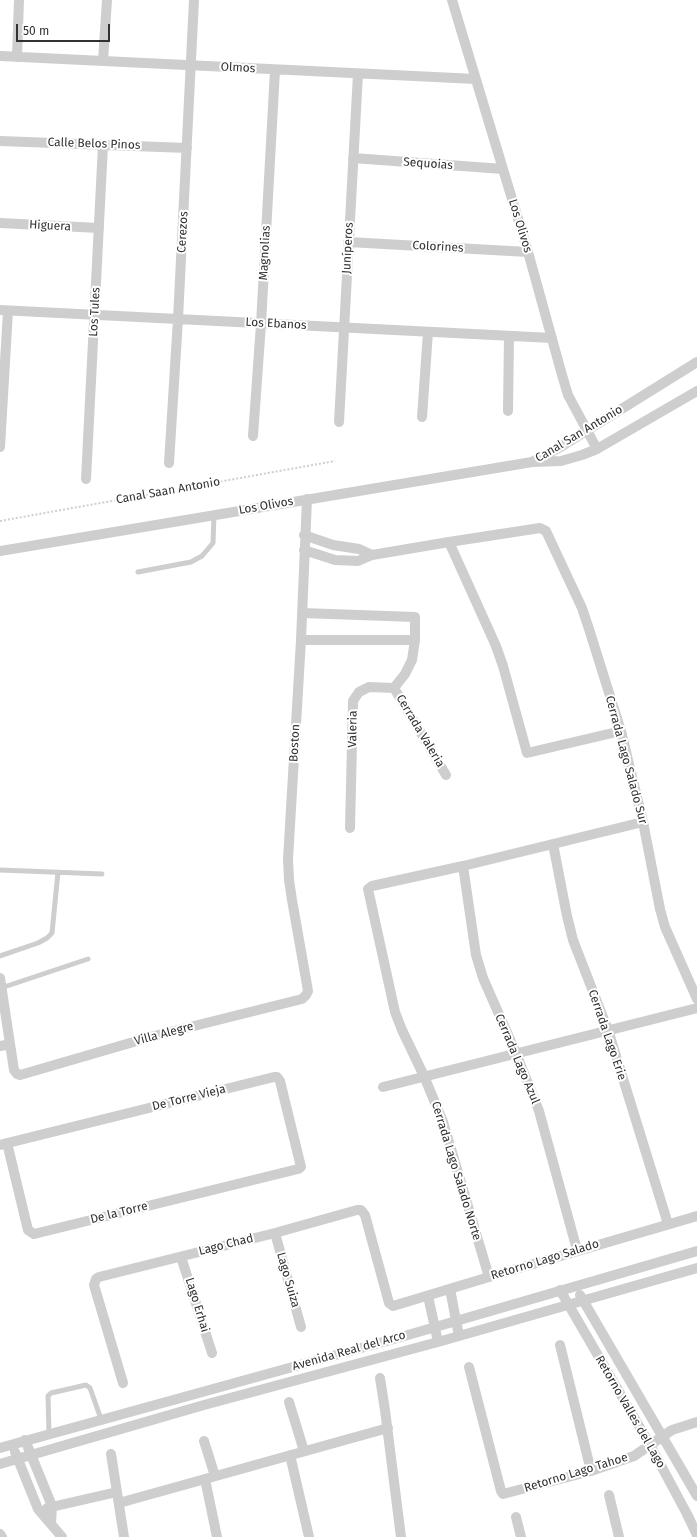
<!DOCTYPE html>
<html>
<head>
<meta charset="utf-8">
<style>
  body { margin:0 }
  #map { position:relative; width:697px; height:1537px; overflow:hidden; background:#fff; font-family:"Fira Sans",sans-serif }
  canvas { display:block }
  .scale { position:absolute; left:16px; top:24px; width:94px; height:18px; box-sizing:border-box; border:2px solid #313131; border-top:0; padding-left:5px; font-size:12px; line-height:14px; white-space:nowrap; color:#313131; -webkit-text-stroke:3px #fff; paint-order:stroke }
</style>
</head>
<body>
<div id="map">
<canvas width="697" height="1537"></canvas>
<div class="scale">50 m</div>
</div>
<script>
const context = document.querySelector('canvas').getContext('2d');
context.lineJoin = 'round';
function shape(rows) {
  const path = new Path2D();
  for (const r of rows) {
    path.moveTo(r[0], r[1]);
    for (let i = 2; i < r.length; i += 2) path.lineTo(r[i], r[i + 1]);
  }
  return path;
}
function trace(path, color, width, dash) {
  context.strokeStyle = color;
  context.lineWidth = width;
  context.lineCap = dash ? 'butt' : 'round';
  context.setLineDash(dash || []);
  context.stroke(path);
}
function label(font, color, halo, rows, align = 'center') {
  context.font = font + ' "Fira Sans",sans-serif';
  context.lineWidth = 4;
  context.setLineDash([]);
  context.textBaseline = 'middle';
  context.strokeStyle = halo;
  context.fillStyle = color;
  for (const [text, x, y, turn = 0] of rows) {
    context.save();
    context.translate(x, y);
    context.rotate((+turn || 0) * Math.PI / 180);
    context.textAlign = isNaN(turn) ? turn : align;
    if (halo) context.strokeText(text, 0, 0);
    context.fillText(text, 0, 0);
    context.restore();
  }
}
trace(shape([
  [0,521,335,461]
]), '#cecece', 2, [2, 2]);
trace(shape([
  [138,572,191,562,202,556,213,543,214,515],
  [0,870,102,874],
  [0,956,38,943,47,938,52,933,58,872],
  [1,988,88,959],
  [49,1434,48,1396,51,1393,86,1385,90,1388,101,1419]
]), '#cecece', 5);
trace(shape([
  [452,0,528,252,562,375,568,395,597,449],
  [0,56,476,79],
  [17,57,19,0],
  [103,61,107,0],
  [0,141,187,148],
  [353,158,503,169],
  [0,223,99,228],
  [348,242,528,252],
  [0,310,552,338],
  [697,362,562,446,532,462,561,461,582,455,597,449,697,391],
  [508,411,509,336],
  [422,417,428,332],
  [339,422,358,74],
  [253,436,261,324,275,70],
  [0,447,8,311],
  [169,463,178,319,194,0],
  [86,479,103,145],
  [304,535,333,545,359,549,372,555],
  [449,542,496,646,503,666,527,753,621,731],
  [304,550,335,560,358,561,372,555,449,542,540,528,546,531,582,608,589,629,621,731,643,822,660,909,665,927,697,999],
  [0,551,532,462],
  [302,613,415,617,415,640,412,660,405,674,394,688,369,687,359,692,353,701,350,828],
  [301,640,415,640],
  [394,688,446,775],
  [553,844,567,916,573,940,608,1030,668,1224],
  [463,866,476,955,483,978,516,1053,539,1111,577,1250],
  [0,978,14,1070,17,1074,20,1075,154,1036,302,999,306,995,308,991,307,985,292,900,289,880,288,859,301,640,307,499],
  [0,1046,10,1044],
  [383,1087,697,1008],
  [0,1145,274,1077,277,1077,280,1081,301,1167,298,1169,34,1234,28,1230,7,1143],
  [275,1233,301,1327],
  [181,1257,212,1353],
  [489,1277,443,1122,424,1076,402,1030,395,1012,368,889,372,886,463,866,643,822],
  [450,1289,459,1336],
  [560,1290,650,1445,687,1514,697,1535],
  [580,1295,697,1496],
  [428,1296,438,1342],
  [560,1345,591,1471],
  [469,1367,501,1491,503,1494,591,1471,634,1456,672,1430,697,1422],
  [380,1378,385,1410,401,1537],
  [123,1383,94,1285,96,1279,99,1277,275,1233,357,1210,361,1210,365,1215,389,1303,393,1306,489,1277,697,1216],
  [289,1402,304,1451],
  [25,1440,52,1506,51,1524],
  [204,1441,215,1476],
  [0,1448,401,1337,697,1251],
  [15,1452,38,1509,62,1537],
  [111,1454,124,1537],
  [290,1455,309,1537],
  [0,1464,204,1405,438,1342,697,1268],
  [205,1479,217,1537],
  [609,1495,619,1537],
  [119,1503,388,1428],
  [47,1508,117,1492],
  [516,1517,521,1537],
  [0,1534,2,1537]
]), '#cecece', 10);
label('12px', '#313131', '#fff', [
  ["Olmos",238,68,3],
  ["Calle Belos Pinos",94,144,2],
  ["Sequoias",428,164,4],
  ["Higuera",50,226,3],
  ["Los Olivos",520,226,73],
  ["Cerezos",183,232,-87],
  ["Colorines",438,247,3],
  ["Juníperos",348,248,-87],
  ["Magnolias",265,253,-87],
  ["Los Tules",95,312,-87],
  ["Los Ebanos",276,324,3],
  ["Canal San Antonio",579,434,-31],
  ["Canal Saan Antonio",168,491,-10],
  ["Los Olivos",266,506,-10],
  ["Valeria",353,729,-89],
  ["Cerrada Valeria",420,731,59],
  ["Boston",295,743,-87],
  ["Cerrada Lago Salado Sur",626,760,75],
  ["Villa Alegre",164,1034,-15],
  ["Cerrada Lago Erie",607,1035,71],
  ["Cerrada Lago Azul",517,1059,67],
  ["De Torre Vieja",189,1098,-14],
  ["Cerrada Lago Salado Norte",456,1171,73],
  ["De la Torre",119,1213,-14],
  ["Lago Chad",226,1245,-14],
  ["Retorno Lago Salado",545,1260,-17],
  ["Lago Suiza",288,1280,74],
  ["Lago Erhai",197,1305,73],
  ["Avenida Real del Arco",349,1351,-16],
  ["Retorno Valles del Lago",630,1412,60],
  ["Retorno Lago Tahoe",576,1473,-17]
]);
</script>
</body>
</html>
